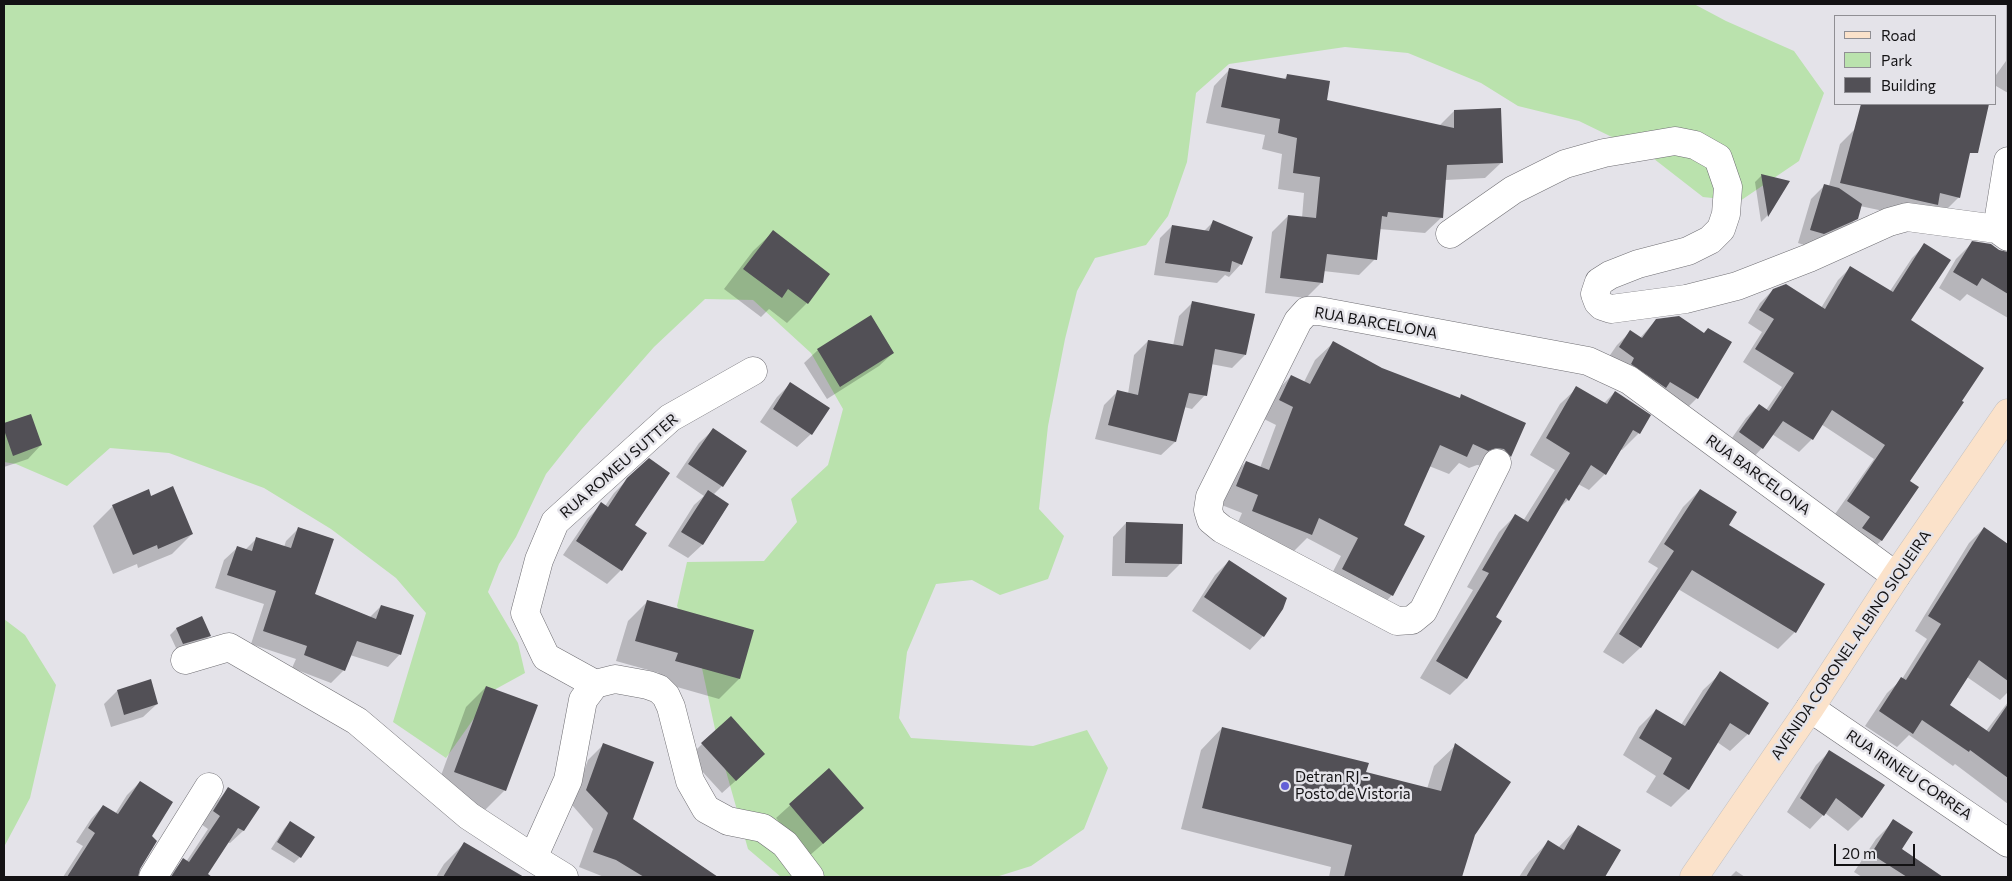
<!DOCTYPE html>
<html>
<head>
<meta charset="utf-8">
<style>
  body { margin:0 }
  #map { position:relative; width:2012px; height:881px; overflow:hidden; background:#e4e3e9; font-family:Commissioner,sans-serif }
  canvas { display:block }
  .frame { position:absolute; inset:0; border:5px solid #131214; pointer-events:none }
  .legend { position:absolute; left:1834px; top:15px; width:162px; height:90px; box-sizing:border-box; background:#e4e3e9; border:1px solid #908f94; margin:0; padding:6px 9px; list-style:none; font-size:15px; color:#131214 }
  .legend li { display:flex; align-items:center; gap:10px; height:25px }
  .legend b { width:25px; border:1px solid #908f94 }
  .scale { position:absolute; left:1834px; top:844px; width:81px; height:22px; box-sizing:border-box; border:2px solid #131214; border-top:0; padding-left:6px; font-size:15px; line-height:18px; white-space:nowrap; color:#131214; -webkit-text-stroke:4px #e4e3e9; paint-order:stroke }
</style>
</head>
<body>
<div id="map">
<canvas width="2012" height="881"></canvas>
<div class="frame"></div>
<ul class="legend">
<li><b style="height:6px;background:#fbe2ca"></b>Road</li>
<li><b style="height:14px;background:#bae2ad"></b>Park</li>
<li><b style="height:14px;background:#525056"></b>Building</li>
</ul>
<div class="scale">20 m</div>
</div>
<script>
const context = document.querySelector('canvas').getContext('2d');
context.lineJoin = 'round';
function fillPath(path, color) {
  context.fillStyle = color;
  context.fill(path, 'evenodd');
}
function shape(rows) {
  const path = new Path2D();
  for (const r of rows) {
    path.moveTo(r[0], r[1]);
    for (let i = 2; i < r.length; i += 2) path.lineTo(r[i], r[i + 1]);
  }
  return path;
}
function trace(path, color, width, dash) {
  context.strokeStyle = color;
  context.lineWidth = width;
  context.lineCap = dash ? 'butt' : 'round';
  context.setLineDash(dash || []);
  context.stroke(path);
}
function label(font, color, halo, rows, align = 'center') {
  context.font = font + ' Commissioner,sans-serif';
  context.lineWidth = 5;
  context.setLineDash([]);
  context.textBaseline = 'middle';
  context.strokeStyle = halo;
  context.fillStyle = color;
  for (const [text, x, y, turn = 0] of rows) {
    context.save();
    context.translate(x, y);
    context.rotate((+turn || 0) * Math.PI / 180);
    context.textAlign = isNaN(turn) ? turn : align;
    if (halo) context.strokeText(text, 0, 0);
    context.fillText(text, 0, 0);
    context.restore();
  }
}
fillPath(shape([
  [4,4,1694,4,1726,21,1794,51,1824,93,1799,161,1740,201,1703,197,1649,155,1579,121,1518,106,1481,83,1408,53,1345,47,1229,64,1196,93,1187,162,1168,216,1146,245,1095,258,1077,291,1065,339,1048,426,1039,509,1064,536,1048,579,1000,595,972,580,936,584,907,652,899,718,911,738,1033,746,1087,730,1108,768,1084,829,1031,866,996,877,781,877,748,849,718,743,697,645,677,606,687,562,764,561,797,522,791,499,828,465,843,409,811,353,753,300,705,299,654,347,581,430,546,474,516,537,499,564,488,592,518,643,525,673,494,690,446,758,393,722,426,613,396,578,331,529,264,488,169,453,110,448,67,486,16,464,4,462],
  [4,619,25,635,56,685,30,798,4,847]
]), '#bae2ad');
fillPath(shape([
  [2006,4,2008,4,2008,93,1996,86,1996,75,2006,61],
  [1230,69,1283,80,1288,75,1326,101,1439,126,1454,111,1502,162,1485,178,1445,180,1442,217,1425,233,1379,229,1375,259,1359,275,1323,271,1322,282,1306,298,1265,293,1272,232,1288,216,1302,218,1304,193,1278,189,1282,154,1262,149,1265,135,1206,123,1214,86],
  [1864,104,1984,104,1970,149,1959,197,1944,212,1921,219,1860,206,1857,218,1843,232,1810,247,1798,243,1811,199,1825,185,1829,186,1840,144,1855,129,1858,130],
  [1761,176,1788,182,1767,216,1761,222,1755,182],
  [2008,183,2008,318,1967,294,1960,301,1939,288,1956,259,1972,243,1991,245,2008,255],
  [1213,222,1241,264,1229,277,1225,275,1217,283,1154,275,1160,238,1172,226,1204,231],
  [773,232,807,303,787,323,769,309,761,317,724,289,753,251],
  [1925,245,1909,321,1908,482,1917,488,1881,541,1868,553,1850,541,1858,530,1835,514,1874,459,1821,424,1812,439,1799,452,1772,434,1762,448,1750,461,1727,445,1746,418,1759,405,1766,410,1782,387,1743,362,1762,332,1748,323,1760,303,1773,290,1821,308,1838,280,1850,268,1890,291,1912,258],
  [1192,303,1245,355,1232,368,1211,364,1205,395,1192,409,1184,407,1175,442,1161,455,1095,439,1104,405,1118,391,1128,394,1134,355,1148,341,1173,346,1179,316],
  [1656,320,1703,334,1697,398,1683,412,1606,361,1617,345,1630,332,1640,338],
  [1333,343,1381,369,1459,399,1462,396,1525,423,1510,456,1493,474,1486,466,1477,465,1469,468,1459,463,1449,474,1429,466,1402,526,1392,595,1375,613,1325,587,1341,556,1307,538,1293,552,1235,529,1242,513,1219,504,1228,480,1246,462,1260,468,1276,425,1262,418,1274,394,1291,376,1304,382,1315,360],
  [818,350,893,353,879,366,827,399,804,363],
  [790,384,811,434,797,447,760,422,777,397],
  [1577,388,1603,404,1615,392,1649,416,1639,433,1622,450,1620,449,1605,474,1589,490,1578,484,1568,500,1557,510,1494,618,1466,679,1450,695,1420,678,1473,590,1467,587,1499,532,1515,516,1523,521,1555,470,1530,455,1560,404],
  [30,415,41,445,28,459,4,467,4,425],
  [713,430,722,486,713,495,728,505,702,545,688,558,668,546,694,505,704,496,676,477,699,443],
  [628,479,633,525,621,570,607,584,563,555,588,518,602,504,605,506,614,493],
  [1700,490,1727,526,1795,632,1778,649,1678,589,1640,648,1623,664,1603,652,1658,568,1648,562,1683,507],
  [151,497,192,534,172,554,138,568,137,564,113,574,93,526,113,506],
  [1126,523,1180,564,1167,577,1112,576,1113,537],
  [1984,528,2008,545,2008,628,2003,636,2008,640,2008,692,2000,700,1967,677,1949,706,1986,731,2008,702,2008,804,1955,764,1953,766,1909,735,1897,747,1865,726,1887,693,1902,679,1927,639,1915,631,1969,543],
  [298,529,314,594,370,617,381,606,400,654,388,667,350,655,344,670,331,683,292,668,296,659,251,644,264,604,215,588,224,560,237,548,245,550,257,538,284,547,286,541],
  [1229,561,1282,608,1263,636,1250,650,1192,611,1215,575],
  [648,601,753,631,739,679,719,699,656,681,659,673,616,661,628,621],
  [201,617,210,636,203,642,177,650,170,635,176,629],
  [1721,673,1748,734,1730,751,1717,742,1688,790,1671,807,1646,792,1656,776,1623,755,1639,727,1656,710,1681,725,1703,690],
  [486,687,505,790,485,810,435,792,466,707],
  [117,691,157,704,143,717,111,727,104,704],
  [1222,728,1365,773,1427,789,1434,766,1456,745,1474,834,1461,877,1329,877,1331,867,1181,829,1201,750],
  [702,744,750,768,722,793,689,757],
  [603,745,631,820,701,868,695,877,604,877,579,867,593,829,572,805,588,760],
  [1829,752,1883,786,1861,818,1848,831,1825,813,1810,829,1787,812,1816,765],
  [829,770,849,821,809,856,776,818],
  [140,782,150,836,140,866,129,877,63,877,83,846,76,842,91,819,103,806,115,814,127,795],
  [229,789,258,807,243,831,230,843,227,842,206,875,210,877,168,877,183,860,186,862,208,829,201,824,216,802],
  [1894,821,1900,850,1941,877,1862,877,1854,872,1876,839],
  [290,822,300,857,294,863,271,849,284,829],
  [1578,827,1619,851,1604,877,1519,877,1529,862,1548,842,1558,848],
  [464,844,511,871,507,877,436,877,444,864],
  [1736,871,1745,877,1730,877]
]), '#0003');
fillPath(shape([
  [1229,68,1286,79,1287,74,1330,81,1327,100,1454,128,1454,110,1501,108,1503,163,1447,165,1443,218,1388,212,1387,217,1382,216,1377,260,1327,254,1323,283,1280,278,1288,215,1316,218,1320,177,1293,173,1297,138,1278,133,1280,119,1221,107],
  [1861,104,1989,104,1978,153,1970,153,1960,198,1940,193,1938,205,1840,183],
  [1761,174,1790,181,1768,217],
  [1824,184,1839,188,1862,204,1858,219,1824,234,1810,230],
  [1213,220,1253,237,1242,265,1232,261,1230,272,1165,263,1172,225,1209,231],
  [773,230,830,274,808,304,788,289,782,298,743,269],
  [1972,241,1991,244,1999,250,2008,252,2008,294,1982,278,1977,286,1953,272],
  [1924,243,1951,260,1911,320,1984,368,1962,401,1964,402,1910,481,1919,487,1882,541,1862,528,1870,517,1847,501,1885,445,1832,410,1813,440,1783,421,1763,449,1739,432,1759,404,1769,411,1794,373,1755,349,1774,319,1759,310,1773,289,1786,284,1825,309,1850,266,1893,292],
  [1192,301,1255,314,1246,355,1215,349,1207,396,1189,393,1176,442,1108,425,1117,390,1138,395,1148,340,1183,346],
  [871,315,894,353,840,387,817,349],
  [1679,316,1704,333,1708,328,1732,342,1698,399,1670,382,1666,388,1631,364,1634,358,1619,347,1630,330,1642,338,1656,319],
  [1333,341,1382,368,1460,398,1461,394,1526,423,1511,457,1504,449,1496,448,1488,451,1473,444,1467,457,1440,445,1404,525,1425,536,1393,596,1342,569,1358,538,1319,518,1312,535,1252,511,1258,495,1236,486,1246,461,1269,470,1293,407,1279,400,1291,375,1310,384],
  [790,382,830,408,812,435,773,409],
  [1576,386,1607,404,1615,391,1651,415,1640,434,1633,430,1606,475,1591,465,1569,501,1566,498,1496,617,1502,621,1467,679,1436,661,1489,573,1482,570,1515,514,1528,522,1570,453,1546,438],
  [31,414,42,445,13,456,4,430,4,423],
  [713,428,747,451,723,487,688,464],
  [649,458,670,473,635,525,647,533,622,571,576,541,601,502,608,507,627,478],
  [173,486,193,534,158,549,157,545,133,555,112,505,149,489,151,496],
  [1700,489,1737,512,1729,525,1825,584,1796,633,1692,570,1641,648,1619,634,1674,551,1664,544],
  [708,490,729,504,703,545,681,532],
  [1126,522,1183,524,1182,564,1125,563],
  [298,527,334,539,315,594,376,619,381,605,414,615,401,655,357,641,345,671,304,655,307,646,263,631,276,591,227,575,237,546,252,551,256,537,291,548],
  [1984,527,2008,544,2008,681,1979,660,1950,705,1989,732,2008,704,2008,778,1970,750,1969,752,1922,720,1913,734,1879,711,1901,677,1906,680,1941,624,1928,616],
  [1229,560,1287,598,1283,609,1264,637,1204,597],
  [647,600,754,630,740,679,675,661,678,653,635,641],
  [202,616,211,636,183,644,176,628],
  [1720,671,1769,703,1749,735,1730,723,1689,790,1663,774,1672,758,1639,738,1656,709,1685,726],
  [151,679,158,704,124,715,117,690],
  [486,686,538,705,506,791,454,772],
  [731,716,765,754,736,781,701,743],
  [1222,727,1369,763,1366,772,1441,791,1455,743,1511,782,1475,835,1462,877,1344,877,1352,845,1202,808],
  [603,743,654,762,633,819,718,877,644,877,616,860,593,852,608,813,586,790],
  [1829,750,1885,785,1862,818,1836,798,1824,816,1800,798],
  [829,768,864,808,823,844,789,804],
  [140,781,173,802,152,836,157,841,140,869,138,877,67,877,95,833,88,828,103,805,118,814],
  [228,787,260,807,244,831,238,828,208,874,212,877,171,877,183,858,189,862,220,816,213,811],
  [1893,819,1913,832,1902,849,1943,877,1907,877,1871,854],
  [290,821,315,837,301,858,277,842],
  [1578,825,1621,850,1605,877,1526,877,1548,840,1564,850],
  [464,842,524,877,443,877]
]), '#525056');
const minor = shape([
  [1997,229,2008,161],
  [1450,234,1513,190,1565,164,1604,153,1675,141,1695,145,1718,158,1728,187,1726,214,1721,229,1710,240,1688,251,1638,264,1610,275,1599,282,1595,294,1598,302,1602,306,1611,309,1686,299,1737,286,1809,258,1889,222,1907,217,1997,229,2008,237],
  [1497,463,1423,611,1412,620,1397,621,1222,529,1211,520,1208,510,1210,497,1298,321,1307,311,1319,311,1588,361,1629,380,1896,576],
  [185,660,229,647,357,721,469,816,533,858],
  [595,684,546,657,525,613,539,560,555,522,670,418,753,371],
  [1810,708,2008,843],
  [153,877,209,787],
  [564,877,533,858,568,780,583,700,595,684,615,679,648,685,659,689,666,696,671,707,690,781,706,809,728,821,763,828,785,844,810,877]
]);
const major = shape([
  [1694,877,1810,708,1896,576,2008,413]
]);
trace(minor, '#6f6e73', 29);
trace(major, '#c2c1c2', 29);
trace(minor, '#fff', 28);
trace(major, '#fbe2ca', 28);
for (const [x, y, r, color] of [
  [1285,786,5,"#625ed7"]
]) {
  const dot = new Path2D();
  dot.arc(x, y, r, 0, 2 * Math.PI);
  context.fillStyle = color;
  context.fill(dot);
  trace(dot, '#e4e3e9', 2);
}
label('15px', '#131214', '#e4e3e9', [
  ["RUA BARCELONA",1376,323,10],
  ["RUA ROMEU SUTTER",619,466,-41],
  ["RUA BARCELONA",1758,475,36],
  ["AVENIDA CORONEL ALBINO SIQUEIRA",1851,645,-56],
  ["RUA IRINEU CORREA",1909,775,34]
]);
label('15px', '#131214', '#e4e3e9', [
  ["Detran RJ -",1295,777],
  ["Posto de Vistoria",1295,794]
], 'left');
</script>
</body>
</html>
